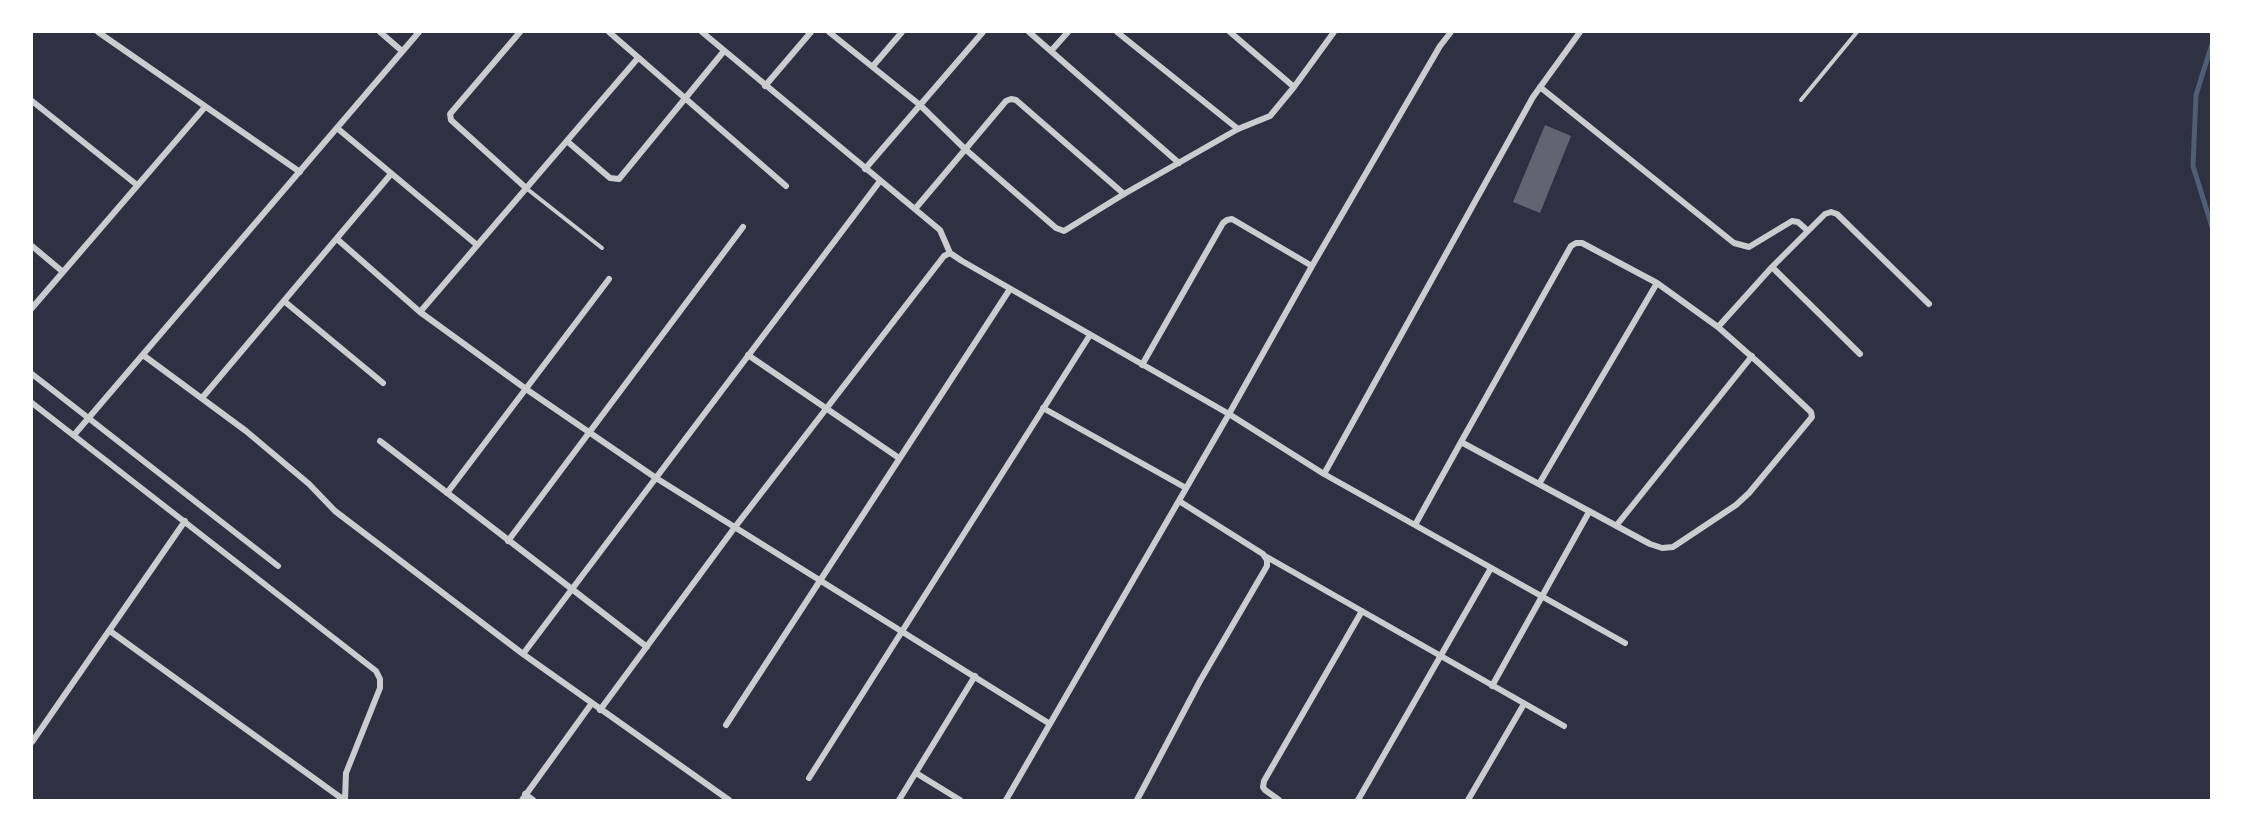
<!DOCTYPE html>
<html>
<head>
<meta charset="utf-8">
<style>
  body { margin:0 }
  #map { position:relative; width:2243px; height:832px; overflow:hidden; background:#2d3142; font-family:"Open Sans",sans-serif }
  canvas { display:block }
  .frame { position:absolute; inset:0; border:33px solid #fff; pointer-events:none }
</style>
</head>
<body>
<div id="map">
<canvas width="2243" height="832"></canvas>
<div class="frame"></div>
</div>
<script>
const context = document.querySelector('canvas').getContext('2d');
context.lineJoin = 'round';
function shape(rows) {
  const path = new Path2D();
  for (const r of rows) {
    path.moveTo(r[0], r[1]);
    for (let i = 2; i < r.length; i += 2) path.lineTo(r[i], r[i + 1]);
  }
  return path;
}
function trace(path, color, width, dash) {
  context.strokeStyle = color;
  context.lineWidth = width;
  context.lineCap = dash ? 'butt' : 'round';
  context.setLineDash(dash || []);
  context.stroke(path);
}
function fillPath(path, color) {
  context.fillStyle = color;
  context.fill(path, 'evenodd');
}
trace(shape([
  [2212,44,2196,95,2193,166,2212,227]
]), '#4f5d75', 5);
fillPath(shape([
  [1545,125,1571,136,1540,213,1513,202]
]), '#626471');
trace(shape([
  [1801,100,1857,32],
  [526,188,602,248]
]), '#caccd0', 4);
trace(shape([
  [98,32,300,172],
  [380,32,402,51],
  [520,32,450,114,451,120,526,188],
  [609,32,786,186],
  [702,32,940,230,950,253,962,261,1229,414,1324,474,1625,643],
  [829,32,920,105,965,149,1056,228,1064,231,1124,194,1238,129,1270,116,1294,87,1334,32],
  [1029,32,1179,163],
  [1117,32,1238,129],
  [1230,32,1294,87],
  [1051,51,1068,32],
  [638,58,420,312,526,389,656,478,1050,724],
  [873,66,902,32],
  [765,86,811,32],
  [1540,87,1734,243,1749,247,1792,221,1798,222,1808,231],
  [32,101,137,185],
  [337,128,477,245],
  [568,142,610,178,619,179,724,51],
  [865,169,983,32],
  [915,209,1006,101,1011,99,1016,100,1124,194],
  [337,239,420,312],
  [32,246,63,272],
  [1772,267,1860,354],
  [284,301,383,383],
  [32,308,205,107],
  [1718,327,1772,267,1825,214,1831,212,1837,214,1929,304],
  [143,355,246,431,309,484,335,511,523,654,729,800],
  [748,355,899,458],
  [1142,365,1223,223,1227,220,1232,219,1312,266],
  [32,374,278,566],
  [202,398,391,174],
  [32,403,376,671,380,679,380,688,346,773,345,800],
  [1043,408,1186,488],
  [74,435,419,32],
  [380,441,647,647],
  [1324,474,1533,97,1580,32],
  [1539,484,1657,283],
  [447,493,609,279],
  [1415,525,1461,442,1571,246,1576,243,1582,243,1657,283,1718,327,1761,365,1811,412,1812,417,1749,493,1736,505,1673,547,1662,548,1650,544,1461,442],
  [1616,526,1752,356],
  [508,541,743,227],
  [1265,556,1564,726],
  [110,631,344,800],
  [523,654,880,181],
  [1492,686,1589,512],
  [600,710,735,527,944,256,950,253],
  [726,725,1010,289],
  [32,742,185,521],
  [916,773,960,800],
  [809,778,1090,335],
  [525,794,533,800],
  [522,800,592,703],
  [899,800,975,676],
  [1006,800,1229,414,1312,266,1440,46,1451,32],
  [1137,800,1200,681,1267,566,1267,560,1263,554,1179,501],
  [1279,800,1265,790,1263,787,1264,781,1362,611],
  [1358,800,1491,568],
  [1468,800,1524,704]
]), '#caccd0', 6);
</script>
</body>
</html>
